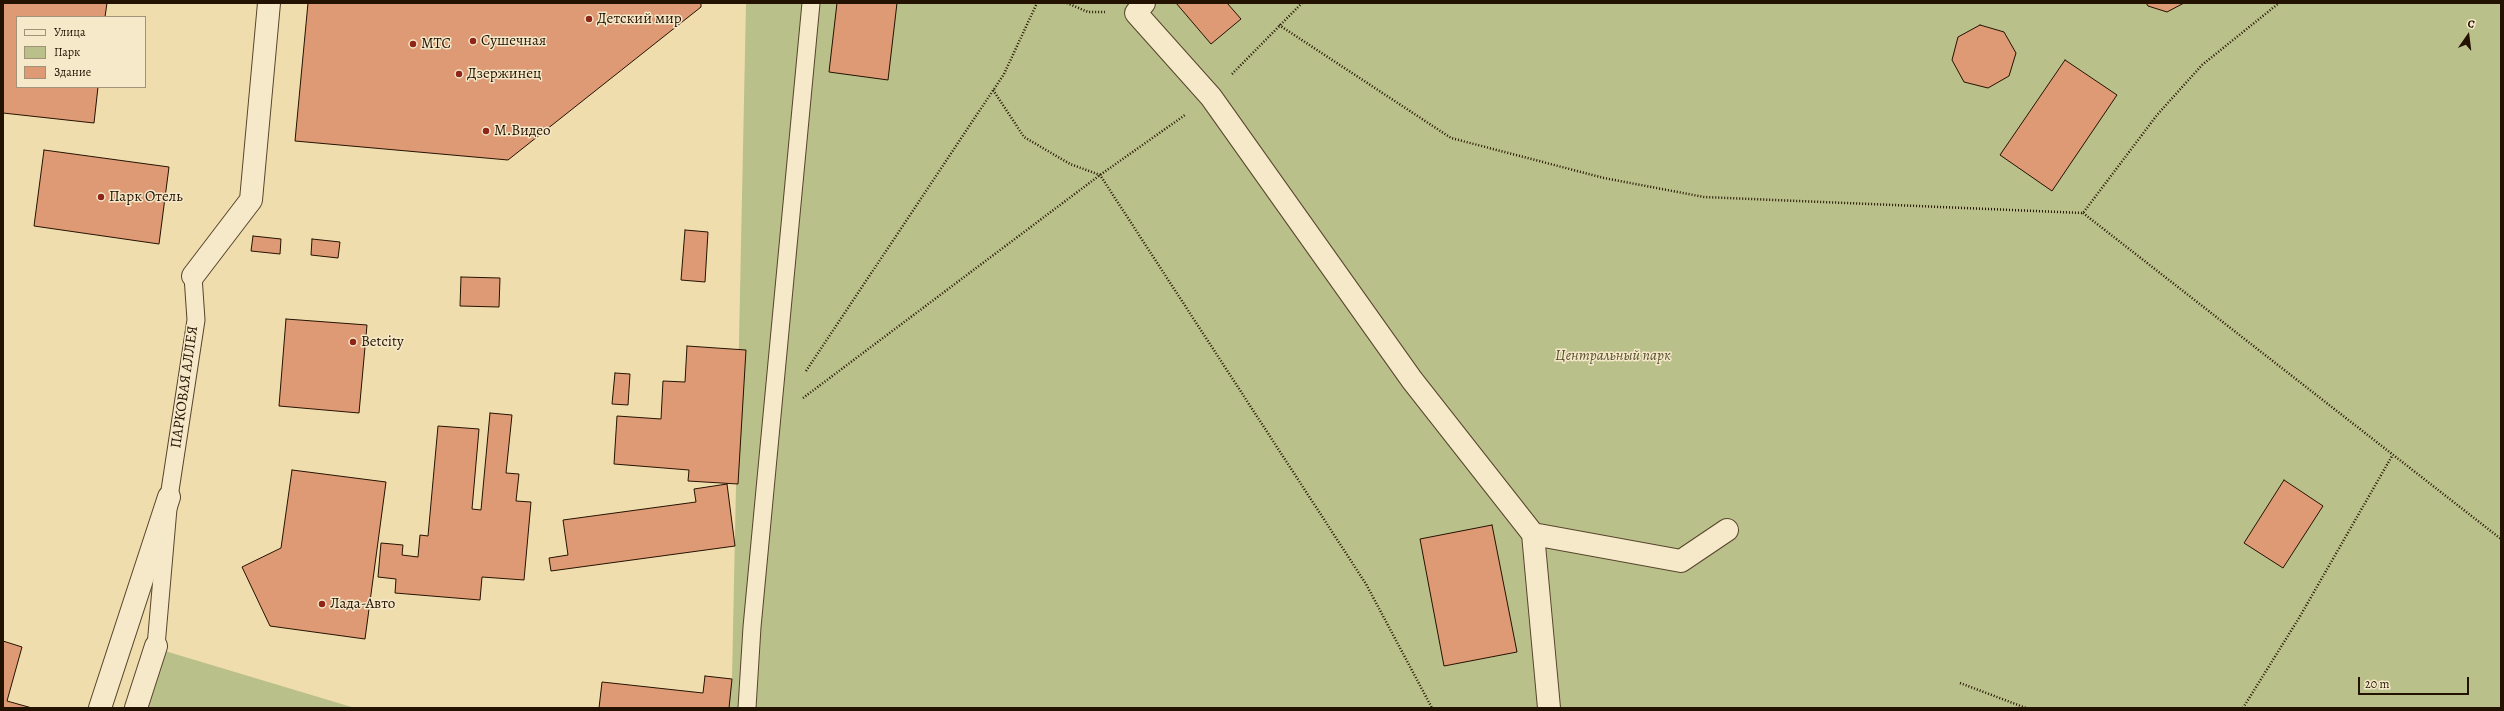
<!DOCTYPE html>
<html>
<head>
<meta charset="utf-8">
<style>
  body { margin:0 }
  #map { position:relative; width:2504px; height:711px; overflow:hidden; background:#f0ddae; font-family:Alegreya,serif }
  canvas { display:block }
  .frame { position:absolute; inset:0; border:4px solid #241200; pointer-events:none }
  .legend { position:absolute; left:16px; top:16px; width:130px; height:72px; box-sizing:border-box; background:#f5e9ca; border:1px solid #a19379; margin:0; padding:5px 7px; list-style:none; font-size:12px; color:#241200 }
  .legend li { display:flex; align-items:center; gap:8px; height:20px }
  .legend b { width:20px; border:1px solid #a19379 }
  .north { position:absolute; left:2448px; top:16px; width:40px; height:40px; -webkit-text-stroke:3px #f5e9ca; paint-order:stroke; rotate:14deg; font-size:11px; font-weight:700; line-height:16px; text-align:center; color:#241200 }
  .north::after { content:''; display:block; margin:auto; width:14px; height:18px; background:#241200; clip-path:polygon(50% 0,100% 100%,50% 72%,0 100%) }
  .scale { position:absolute; left:2358px; top:677px; width:111px; height:18px; box-sizing:border-box; border:2px solid #241200; border-top:0; padding-left:5px; font-size:12px; line-height:14px; white-space:nowrap; color:#241200; -webkit-text-stroke:3px #f5e9ca; paint-order:stroke }
</style>
</head>
<body>
<div id="map">
<canvas width="2504" height="711"></canvas>
<div class="frame"></div>
<ul class="legend">
<li><b style="height:5px;background:#f5e9ca"></b>Улица</li>
<li><b style="height:11px;background:#bac08a"></b>Парк</li>
<li><b style="height:11px;background:#de9a75"></b>Здание</li>
</ul>
<div class="north">С</div>
<div class="scale">20 m</div>
</div>
<script>
const context = document.querySelector('canvas').getContext('2d');
context.lineJoin = 'round';
function fillPath(path, color) {
  context.fillStyle = color;
  context.fill(path, 'evenodd');
}
function shape(rows) {
  const path = new Path2D();
  for (const r of rows) {
    path.moveTo(r[0], r[1]);
    for (let i = 2; i < r.length; i += 2) path.lineTo(r[i], r[i + 1]);
  }
  return path;
}
function trace(path, color, width, dash) {
  context.strokeStyle = color;
  context.lineWidth = width;
  context.lineCap = dash ? 'butt' : 'round';
  context.setLineDash(dash || []);
  context.stroke(path);
}
function label(font, color, halo, rows, align = 'center') {
  context.font = font + ' Alegreya,serif';
  context.lineWidth = 3;
  context.setLineDash([]);
  context.textBaseline = 'middle';
  context.strokeStyle = halo;
  context.fillStyle = color;
  for (const [text, x, y, turn = 0] of rows) {
    context.save();
    context.translate(x, y);
    context.rotate((+turn || 0) * Math.PI / 180);
    context.textAlign = isNaN(turn) ? turn : align;
    if (halo) context.strokeText(text, 0, 0);
    context.fillText(text, 0, 0);
    context.restore();
  }
}
fillPath(shape([
  [746,3,2501,3,2501,708,724,708,732,678],
  [165,651,355,708,146,708]
]), '#bac08a');
const building = shape([
  [3,3,107,3,105,17,17,17,17,87,98,87,94,123,3,113,3,3],
  [308,3,701,3,701,7,508,160,295,141,308,3],
  [837,3,897,3,888,80,829,72,837,3],
  [1176,3,1227,3,1241,19,1211,44,1176,3],
  [2146,3,2184,3,2167,12,2148,6,2146,3],
  [1980,25,2004,32,2016,53,2009,76,1988,88,1964,82,1952,60,1958,37,1980,25],
  [2065,60,2117,95,2052,191,2000,155,2065,60],
  [44,150,169,167,159,244,34,226,44,150],
  [685,230,708,232,705,282,681,280,685,230],
  [253,236,281,239,280,254,251,251,253,236],
  [312,239,340,242,338,258,311,255,312,239],
  [461,277,500,278,499,307,460,306,461,277],
  [286,319,367,325,359,413,279,406,286,319],
  [687,346,746,350,738,484,688,481,689,470,614,464,617,416,661,419,663,381,685,382,687,346],
  [615,373,630,374,628,405,612,404,615,373],
  [490,413,512,415,506,473,519,474,516,501,531,502,524,580,482,577,480,600,395,593,396,579,378,577,381,543,403,545,402,555,418,557,420,535,428,536,438,426,479,429,472,509,481,510,490,413],
  [292,470,386,482,365,639,270,626,242,567,281,548,292,470],
  [2284,480,2323,506,2283,568,2244,543,2284,480],
  [727,484,735,546,551,571,549,558,568,555,563,520,696,502,694,489,727,484],
  [1492,525,1517,652,1444,666,1420,539,1492,525],
  [3,641,22,647,7,701,32,708,3,708,3,641],
  [705,676,732,679,729,708,599,708,602,682,703,693,705,676]
]);
fillPath(building, '#de9a75');
trace(building, '#241200', 1);
const service = shape([
  [156,646,169,497,196,320,193,276],
  [747,708,752,627,811,3]
]);
const pedestrian = shape([
  [1144,3,1136,13,1211,97,1412,380,1533,534,1681,561,1727,530],
  [1533,534,1549,708],
  [100,708,169,497],
  [136,708,156,646]
]);
const minor = shape([
  [193,276,251,200,269,3]
]);
trace(service, '#57452c', 19);
trace(pedestrian, '#57452c', 24);
trace(minor, '#57452c', 24);
trace(shape([
  [1067,3,1088,12,1105,12],
  [1279,25,1451,138,1604,178,1704,197,2083,213,2157,115,2202,65,2279,3],
  [1232,74,1302,3],
  [993,90,1024,137,1070,164,1100,175,1366,584,1432,708],
  [2083,213,2501,539],
  [806,371,1004,74,1037,3],
  [803,398,1100,175,1185,115],
  [1960,683,2026,708],
  [2243,708,2299,618,2392,456]
]), '#241200', 2.5, [1, 2]);
trace(service, '#f5e9ca', 17);
trace(pedestrian, '#f5e9ca', 22);
trace(minor, '#f5e9ca', 22);
for (const [x, y, r, color] of [
  [589,19,4,"#8f2418"],
  [473,41,4,"#8f2418"],
  [413,44,4,"#8f2418"],
  [459,74,4,"#8f2418"],
  [486,131,4,"#8f2418"],
  [101,197,4,"#8f2418"],
  [353,342,4,"#8f2418"],
  [322,604,4,"#8f2418"]
]) {
  const dot = new Path2D();
  dot.arc(x, y, r, 0, 2 * Math.PI);
  context.fillStyle = color;
  context.fill(dot);
  trace(dot, '#f5e9ca', 1.5);
}
label('15px', '#241200', '#f5e9ca', [
  ["Детский мир",597,19],
  ["Сушечная",481,41],
  ["МТС",421,44],
  ["Дзержинец",467,74],
  ["М.Видео",494,131],
  ["Парк Отель",109,197],
  ["Betcity",361,342],
  ["Лада-Авто",330,604]
], 'left');
label('italic 15px', '#584f30', '#f5e9ca', [
  ["Центральный парк",1613,356]
]);
label('15px', '#241200', '#f5e9ca', [
  ["ПАРКОВАЯ АЛЛЕЯ",185,387,-82]
]);
</script>
</body>
</html>
